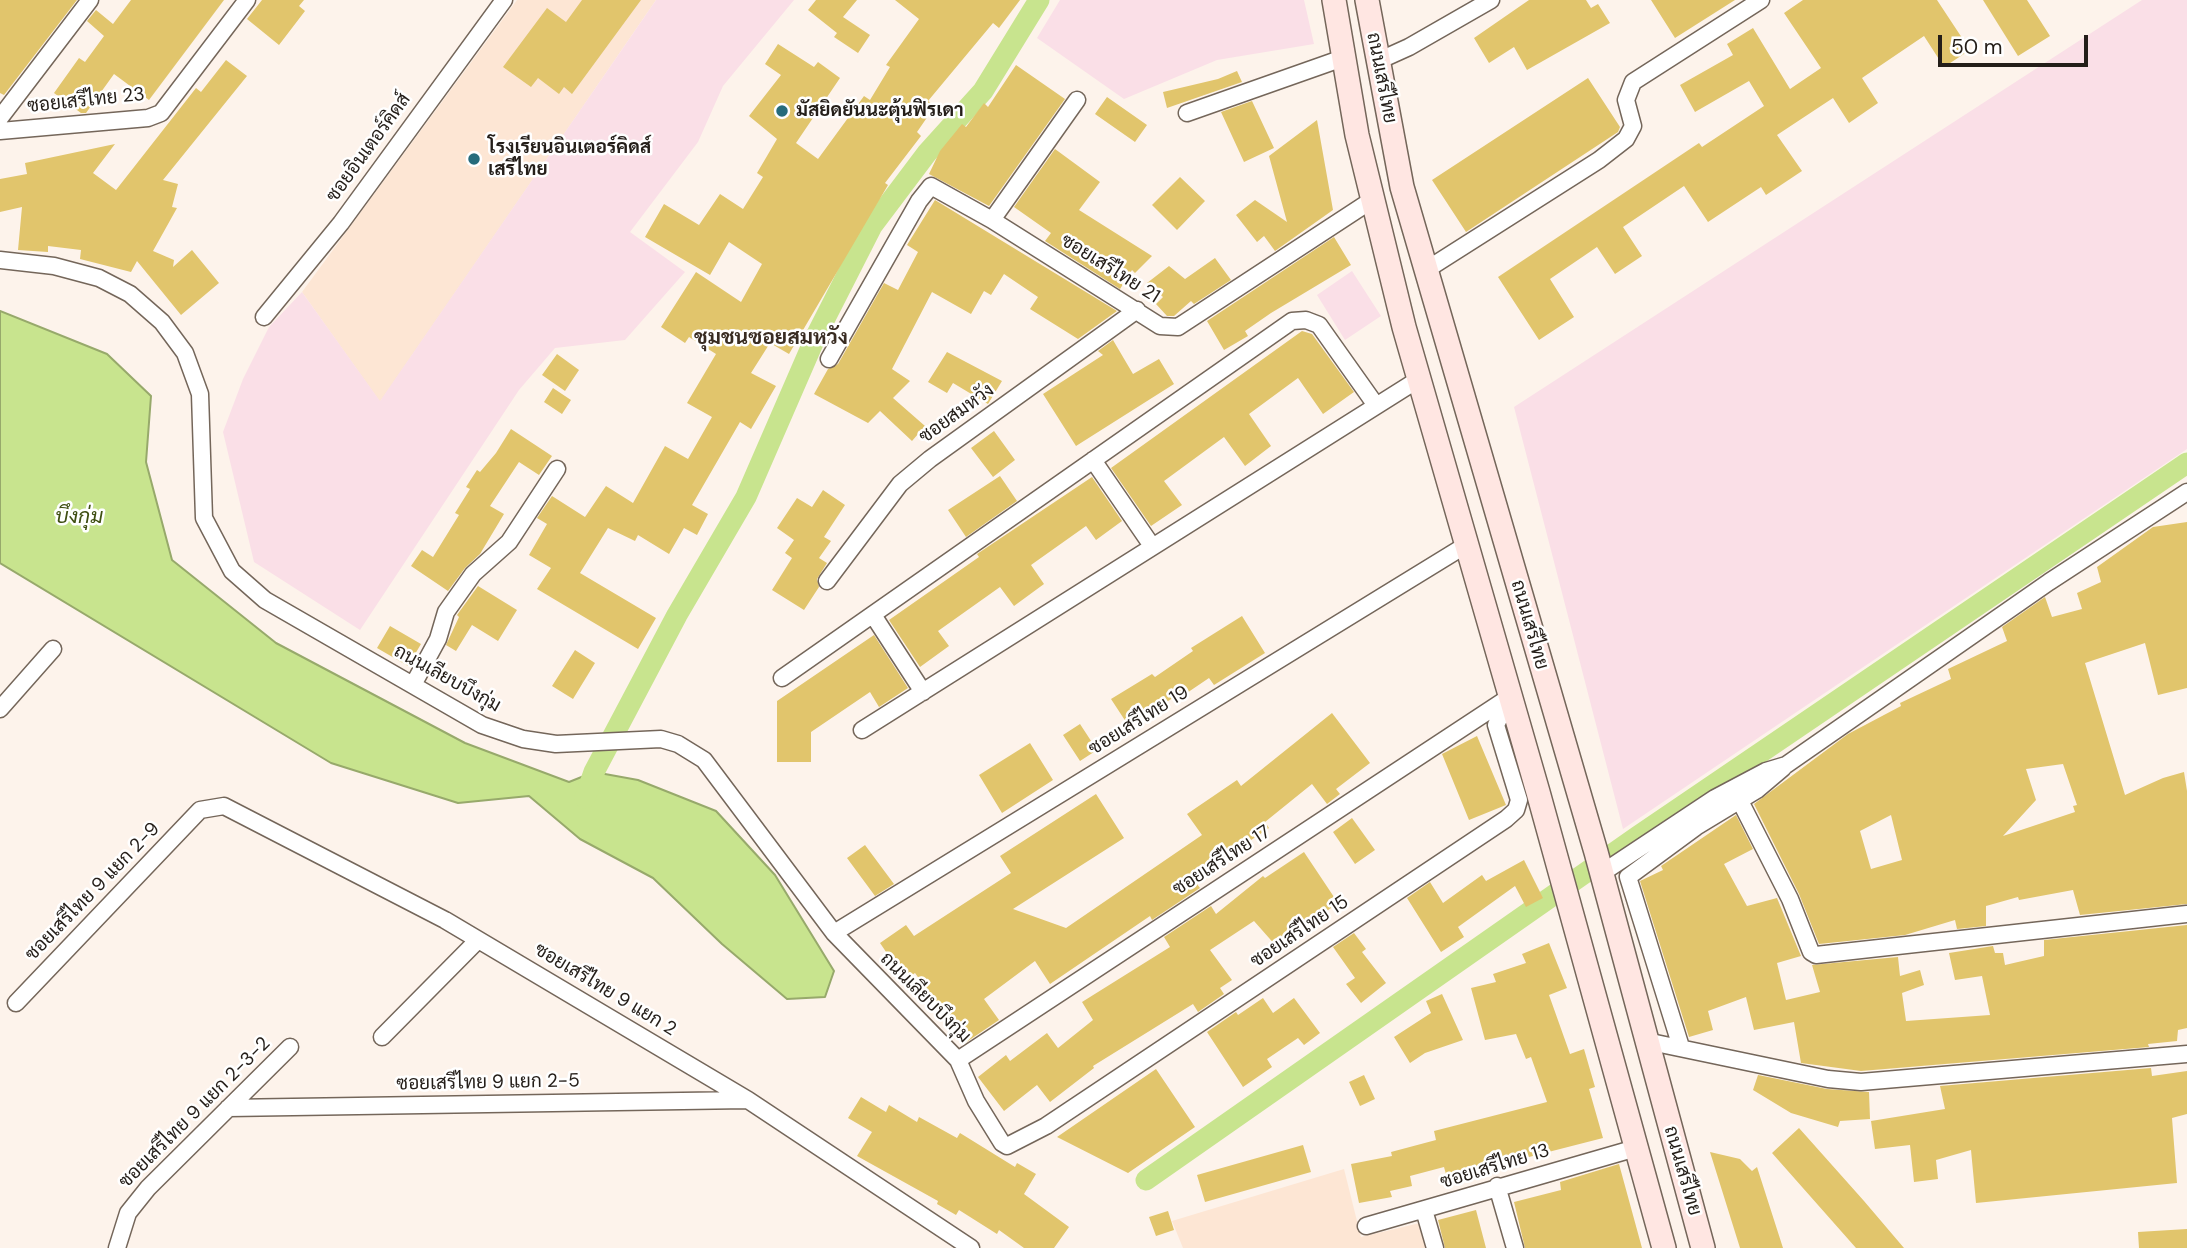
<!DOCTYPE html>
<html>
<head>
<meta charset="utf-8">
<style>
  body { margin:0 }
  #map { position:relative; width:2187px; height:1248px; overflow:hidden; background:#fdf3eb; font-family:"DM Sans",sans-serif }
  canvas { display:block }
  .scale { position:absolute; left:1938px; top:35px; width:150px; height:32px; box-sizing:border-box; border:4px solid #241e19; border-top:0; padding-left:9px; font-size:21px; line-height:24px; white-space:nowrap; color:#241e19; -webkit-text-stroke:5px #fff; paint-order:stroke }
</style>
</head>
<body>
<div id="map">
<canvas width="2187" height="1248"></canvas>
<div class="scale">50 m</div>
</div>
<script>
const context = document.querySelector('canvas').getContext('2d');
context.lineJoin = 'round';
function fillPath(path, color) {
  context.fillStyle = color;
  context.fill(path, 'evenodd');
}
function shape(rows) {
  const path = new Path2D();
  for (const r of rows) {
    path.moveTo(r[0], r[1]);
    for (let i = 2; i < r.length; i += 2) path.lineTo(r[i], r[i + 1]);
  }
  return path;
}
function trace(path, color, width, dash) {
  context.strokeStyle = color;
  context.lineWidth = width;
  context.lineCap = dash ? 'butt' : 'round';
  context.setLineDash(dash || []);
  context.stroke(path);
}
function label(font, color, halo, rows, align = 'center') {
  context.font = font + ' "DM Sans",Sarabun,sans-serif';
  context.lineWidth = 5;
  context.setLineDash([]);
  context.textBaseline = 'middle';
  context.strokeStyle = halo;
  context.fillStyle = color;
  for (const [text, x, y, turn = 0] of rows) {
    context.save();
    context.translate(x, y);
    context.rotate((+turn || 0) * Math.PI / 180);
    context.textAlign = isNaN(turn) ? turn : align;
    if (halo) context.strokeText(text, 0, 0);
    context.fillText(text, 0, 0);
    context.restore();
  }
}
fillPath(shape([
  [517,0,656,0,380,402,302,292],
  [1344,1169,1361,1237,1420,1223,1427,1248,1183,1248,1172,1221]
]), '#fde6d4');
fillPath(shape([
  [656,0,794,0,723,86,698,142,630,232,685,272,625,340,555,348,519,390,360,630,254,562,223,432,243,379,269,327,302,292,380,401],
  [1060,0,1304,0,1314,44,1217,60,1124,99,1037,38],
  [2142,0,2187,0,2187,449,1623,829,1514,407],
  [1352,271,1381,316,1345,340,1317,295]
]), '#fadfe7');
const water = shape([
  [0,311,107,354,151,396,146,462,172,560,276,643,465,743,569,782,594,772,638,780,716,811,775,875,834,971,825,997,787,999,722,944,653,878,580,839,529,796,458,803,331,763,0,563,0,311]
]);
fillPath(water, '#c8e48e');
trace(water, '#97a96b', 2);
trace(shape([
  [585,798,594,772,677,615,746,497,816,336,872,226,927,153,983,91,1039,0],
  [1146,1180,1638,836,2187,463]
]), '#c8e48e', 21);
fillPath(shape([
  [0,0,77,0,4,95,0,93],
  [131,0,224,0,149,100,114,74,86,113,81,113,54,93,79,58,85,62,104,36,87,21,96,10,113,24],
  [262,0,304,0,299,6,305,11,279,45,247,19],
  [582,0,641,0,572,94,564,87,559,94,538,78,531,87,503,67,547,8,566,22],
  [816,0,857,0,843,17,870,35,858,53,834,37,837,33,808,10],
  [895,0,1020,0,999,28,993,23,928,101,935,106,917,132,921,136,885,183,888,185,789,354,770,343,751,373,776,386,751,429,740,422,692,505,708,514,697,535,684,528,669,554,638,535,635,541,608,528,580,573,656,618,638,649,537,589,551,568,529,555,547,524,537,518,552,496,585,517,606,486,633,503,665,446,688,459,712,417,687,403,716,354,689,337,685,343,661,327,696,272,741,302,762,264,729,242,710,275,645,237,664,204,699,225,720,194,743,209,763,177,757,173,777,139,749,116,781,75,765,64,778,44,814,67,818,62,840,78,796,143,818,159,864,96,870,100,890,67,886,65,919,19],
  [1529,0,1586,0,1591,8,1598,4,1610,23,1527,70,1514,47,1489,63,1474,38],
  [1651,0,1735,0,1675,38],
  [1803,0,1937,0,1970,50,1944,67,1924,36,1862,78,1878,103,1849,123,1833,98,1777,135,1802,171,1766,195,1761,187,1708,222,1684,186,1623,227,1642,256,1615,274,1597,247,1550,279,1574,317,1539,340,1498,277,1699,143,1702,147,1764,106,1749,81,1695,112,1680,85,1733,55,1727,44,1753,28,1790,89,1821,68,1784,13],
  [1983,0,2027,0,2050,36,2018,56],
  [226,60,247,76,163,180,178,184,172,207,177,208,153,251,174,260,173,267,192,250,219,283,181,315,137,261,131,272,80,259,81,250,48,246,48,252,18,250,22,207,0,212,0,179,27,174,25,163,115,144,93,173,116,190,196,88,201,92],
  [1016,65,1065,99,989,206,929,174,940,151,962,124,966,127,984,103,988,107],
  [1237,71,1242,82,1167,108,1163,92,1218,79],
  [1588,78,1620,127,1618,132,1466,232,1432,180],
  [1107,97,1147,125,1135,142,1095,114],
  [1252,101,1274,148,1244,162,1221,112],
  [1317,120,1333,210,1275,251,1264,236,1257,242,1236,215,1255,200,1287,222,1269,156],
  [1055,149,1100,182,1079,210,1152,256,1135,273,1132,270,1120,289,1045,241,1051,233,1014,207],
  [1180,177,1205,201,1177,230,1152,205],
  [935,200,1117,311,1078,339,1030,309,1038,297,1004,274,991,295,984,291,971,314,932,292,892,369,910,381,893,398,925,426,912,441,880,411,868,423,814,394,828,369,838,364,884,283,898,290,918,252,907,245],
  [1334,237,1351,265,1271,313,1245,331,1248,336,1224,350,1207,321],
  [1215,258,1231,280,1194,304,1191,301,1174,316,1167,316,1156,304,1163,297,1147,283,1169,266,1185,279],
  [1302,331,1312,334,1354,392,1323,414,1298,378,1249,414,1271,446,1245,466,1224,437,1164,481,1182,505,1151,526,1111,468],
  [1113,340,1133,374,1159,359,1174,384,1076,446,1043,394,1103,355,1098,351],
  [947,352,1002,381,988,404,953,383,947,393,928,382],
  [557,354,579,370,565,391,542,375],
  [553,388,571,400,562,414,544,402],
  [511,429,552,456,539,475,519,462,490,506,504,514,480,554,465,568,448,591,411,566,422,550,433,557,459,515,455,513,470,489,466,487,477,470,480,472,496,453],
  [994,431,1015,460,993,477,971,448],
  [1000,476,1017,501,966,537,948,510],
  [1092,477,1122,521,1096,540,1086,526,1031,565,1044,584,1014,606,1000,587,938,631,949,646,920,667,889,620,979,557,977,554],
  [823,490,845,505,824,537,831,541,819,558,827,563,817,579,819,587,804,610,772,590,792,558,785,553,794,540,777,528,797,498,812,507],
  [2187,522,2187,688,2158,695,2145,643,2085,663,2125,795,2163,778,2184,772,2187,791,2187,904,2080,915,2073,890,2019,900,2018,897,1986,906,1986,926,1957,929,1955,920,1905,935,1819,944,1799,894,1754,804,1848,734,1901,706,1900,703,1951,679,1948,669,2007,641,2002,627,2045,597,2052,617,2082,609,2077,593,2101,582,2097,567,2153,527],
  [2063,764,2077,805,2073,806,2075,812,2003,836,2036,800,2026,769],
  [1891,815,1902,860,1871,869,1860,831],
  [478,586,517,610,498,641,472,625,456,651,446,645,459,617,457,615],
  [1242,616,1265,653,1214,685,1209,678,1175,701,1173,698,1128,725,1111,699,1152,674,1155,677,1193,651,1191,648],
  [390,626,421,644,408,666,377,648],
  [874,635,908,688,879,707,870,692,811,732,811,762,777,762,777,701],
  [575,650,595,663,573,699,552,686],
  [1332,713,1370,763,1336,789,1340,794,1327,804,1312,784,1265,822,1269,828,1199,875,1203,881,1197,884,1200,888,1152,920,1150,916,1050,984,1035,961,984,999,999,1020,965,1043,915,973,905,980,880,943,906,925,914,936,1011,873,1000,856,1096,794,1124,838,1013,909,1066,928,1202,835,1187,814,1237,780,1241,786],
  [1080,724,1097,750,1080,761,1063,735],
  [1477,736,1506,805,1469,820,1442,754],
  [1030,743,1053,780,1002,813,979,775],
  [1736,815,1753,849,1724,864,1747,906,1777,898,1801,956,1777,963,1786,1000,1820,992,1812,965,1898,957,1900,976,1920,970,1924,985,1902,993,1906,1021,1990,1015,1982,976,1955,980,1949,953,1993,946,1995,953,2003,953,2005,965,2044,956,2044,940,2187,925,2187,1028,2178,1030,2177,1041,2148,1044,2149,1047,1861,1071,1801,1063,1794,1022,1754,1030,1746,997,1708,1011,1713,1030,1689,1037,1640,881,1663,870,1661,866],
  [1352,818,1375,850,1355,864,1333,832],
  [865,845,894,884,875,896,847,858],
  [1304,852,1338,903,1310,923,1308,921,1277,947,1254,921,1210,950,1232,980,1220,988,1224,994,1198,1012,1193,1004,1093,1066,1094,1068,1050,1102,1037,1085,1004,1111,978,1077,1006,1055,1010,1061,1047,1033,1058,1048,1093,1020,1082,1002,1170,947,1164,937,1211,906,1216,914,1263,876,1265,878],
  [1524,860,1543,898,1526,907,1515,886,1458,927,1464,937,1441,952,1407,898,1430,882,1443,903,1482,875,1486,881],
  [1354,933,1366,949,1362,952,1386,983,1361,1003,1346,984,1355,978,1333,947],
  [1549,943,1567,988,1549,995,1570,1054,1584,1049,1595,1087,1589,1089,1603,1138,1447,1178,1444,1167,1410,1176,1412,1186,1390,1191,1392,1197,1359,1203,1351,1164,1392,1156,1391,1152,1436,1140,1434,1131,1547,1102,1531,1057,1526,1059,1516,1034,1485,1040,1471,988,1496,982,1493,974,1526,963,1522,954],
  [1442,994,1463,1040,1425,1053,1410,1063,1394,1037,1431,1013,1426,1001],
  [1263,998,1273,1013,1294,998,1320,1033,1304,1045,1298,1038,1267,1059,1272,1067,1243,1087,1207,1032,1236,1012,1238,1015],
  [2151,1068,2152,1076,2187,1071,2187,1114,2172,1118,2177,1183,1976,1203,1971,1150,1936,1160,1938,1179,1914,1182,1910,1145,1875,1149,1871,1121,1945,1109,1940,1086],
  [1156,1069,1195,1127,1128,1173,1057,1137],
  [1364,1075,1375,1099,1360,1106,1349,1082],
  [1758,1075,1827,1089,1869,1092,1870,1119,1840,1121,1838,1127,1791,1113,1753,1090],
  [861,1097,886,1112,889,1105,917,1122,919,1117,957,1138,960,1133,1015,1167,1017,1163,1036,1174,1024,1194,1069,1227,1054,1248,1024,1248,999,1230,997,1234,959,1210,956,1215,937,1204,938,1201,857,1156,872,1132,848,1118],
  [1799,1128,1864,1201,1904,1248,1856,1248,1772,1153],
  [1303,1145,1311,1172,1205,1202,1197,1175],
  [1710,1152,1740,1159,1752,1171,1757,1167,1783,1248,1740,1248],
  [1619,1164,1642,1248,1525,1248,1514,1202,1561,1190,1560,1182],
  [1476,1210,1486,1248,1445,1248,1438,1220],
  [1168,1211,1174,1230,1156,1236,1149,1217],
  [2187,1229,2187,1248,2139,1248,2138,1232]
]), '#e1c56c');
const street = shape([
  [1378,61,1409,47,1491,0],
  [1187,113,1343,58],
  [0,118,90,0],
  [0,131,148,118,161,113,247,0],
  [992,220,1077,100],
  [0,260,54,266,99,278,130,294,162,322,185,353,200,394,204,518,232,571,265,600,482,725,523,739,556,744,661,739,678,744,704,760,834,933,958,1060,976,1101,1002,1143,1007,1146,1046,1126,1506,819,1516,810,1519,800,1496,725,1510,696],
  [1426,270,1599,160,1626,139,1633,126,1626,100,1633,82,1761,0],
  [264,317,341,223,504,0],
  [829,359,919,201,931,186,992,220,1160,326,1178,327,1372,200],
  [1093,460,1152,546],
  [827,581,900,484,930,459,1137,310],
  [873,615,923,692],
  [782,678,1292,321,1306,320,1319,325,1375,404],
  [413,685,438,639,446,612,473,574,509,542,557,469],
  [0,709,53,649],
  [862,730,1419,379],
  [1740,801,1790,899,1811,952,1816,955,2187,914],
  [1602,873,1715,798,1766,771,1786,765,2049,582,2187,492],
  [834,933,1466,545],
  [16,1003,200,810,224,806,445,920,748,1100,971,1248],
  [382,1037,478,940],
  [1646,1041,1828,1079,1861,1082,2187,1054],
  [1681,1047,1628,877,1696,827,1757,790,1783,768],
  [958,1060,1508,698],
  [228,1108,747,1100],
  [1497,1186,1515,1248],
  [1424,1210,1435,1248],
  [1366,1226,1636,1148],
  [117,1248,128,1213,148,1188,290,1047]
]);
const secondary = shape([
  [1334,0,1357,135,1404,327,1538,792,1664,1248],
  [1367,0,1402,187,1596,852,1703,1248]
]);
trace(street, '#74665a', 19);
trace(secondary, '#74665a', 26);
trace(street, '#fff', 16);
trace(secondary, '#ffe6e2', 23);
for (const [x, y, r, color] of [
  [782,111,7,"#266b7b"],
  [474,159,7,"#266b7b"]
]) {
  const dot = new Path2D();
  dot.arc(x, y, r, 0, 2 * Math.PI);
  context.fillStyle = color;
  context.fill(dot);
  trace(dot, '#fff', 2.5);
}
label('19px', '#241e19', '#fff', [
  ["ถนนเสรีไทย",1381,78,79],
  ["ซอยเสรีไทย 23",86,101,-6],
  ["ซอยอินเตอร์คิดส์",369,148,-54],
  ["ซอยเสรีไทย 21",1110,269,32],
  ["ซอยสมหวัง",957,414,-36],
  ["ถนนเสรีไทย",1529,625,74],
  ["ถนนเลียบบึงกุ่ม",447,679,29],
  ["ซอยเสรีไทย 19",1139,721,-32],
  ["ซอยเสรีไทย 17",1222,861,-33],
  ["ซอยเสรีไทย 9 แยก 2-9",93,892,-46],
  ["ซอยเสรีไทย 15",1300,932,-34],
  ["ซอยเสรีไทย 9 แยก 2",605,990,31],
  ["ถนนเลียบบึงกุ่ม",925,998,45],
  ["ซอยเสรีไทย 9 แยก 2-5",488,1083,-1],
  ["ซอยเสรีไทย 9 แยก 2-3-2",195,1113,-45],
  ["ซอยเสรีไทย 13",1495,1167,-17],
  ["ถนนเสรีไทย",1682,1171,74]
]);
label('bold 19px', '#241e19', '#fff', [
  ["มัสยิดยันนะตุ้นฟิรเดา",796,111],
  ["โรงเรียนอินเตอร์คิดส์",488,148],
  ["เสรีไทย",488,170]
], 'left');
label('bold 21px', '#392c22', '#fff', [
  ["ชุมชนซอยสมหวัง",771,338]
]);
label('italic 21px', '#3f4f12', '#fff', [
  ["บึงกุ่ม",79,517]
]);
</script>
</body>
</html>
